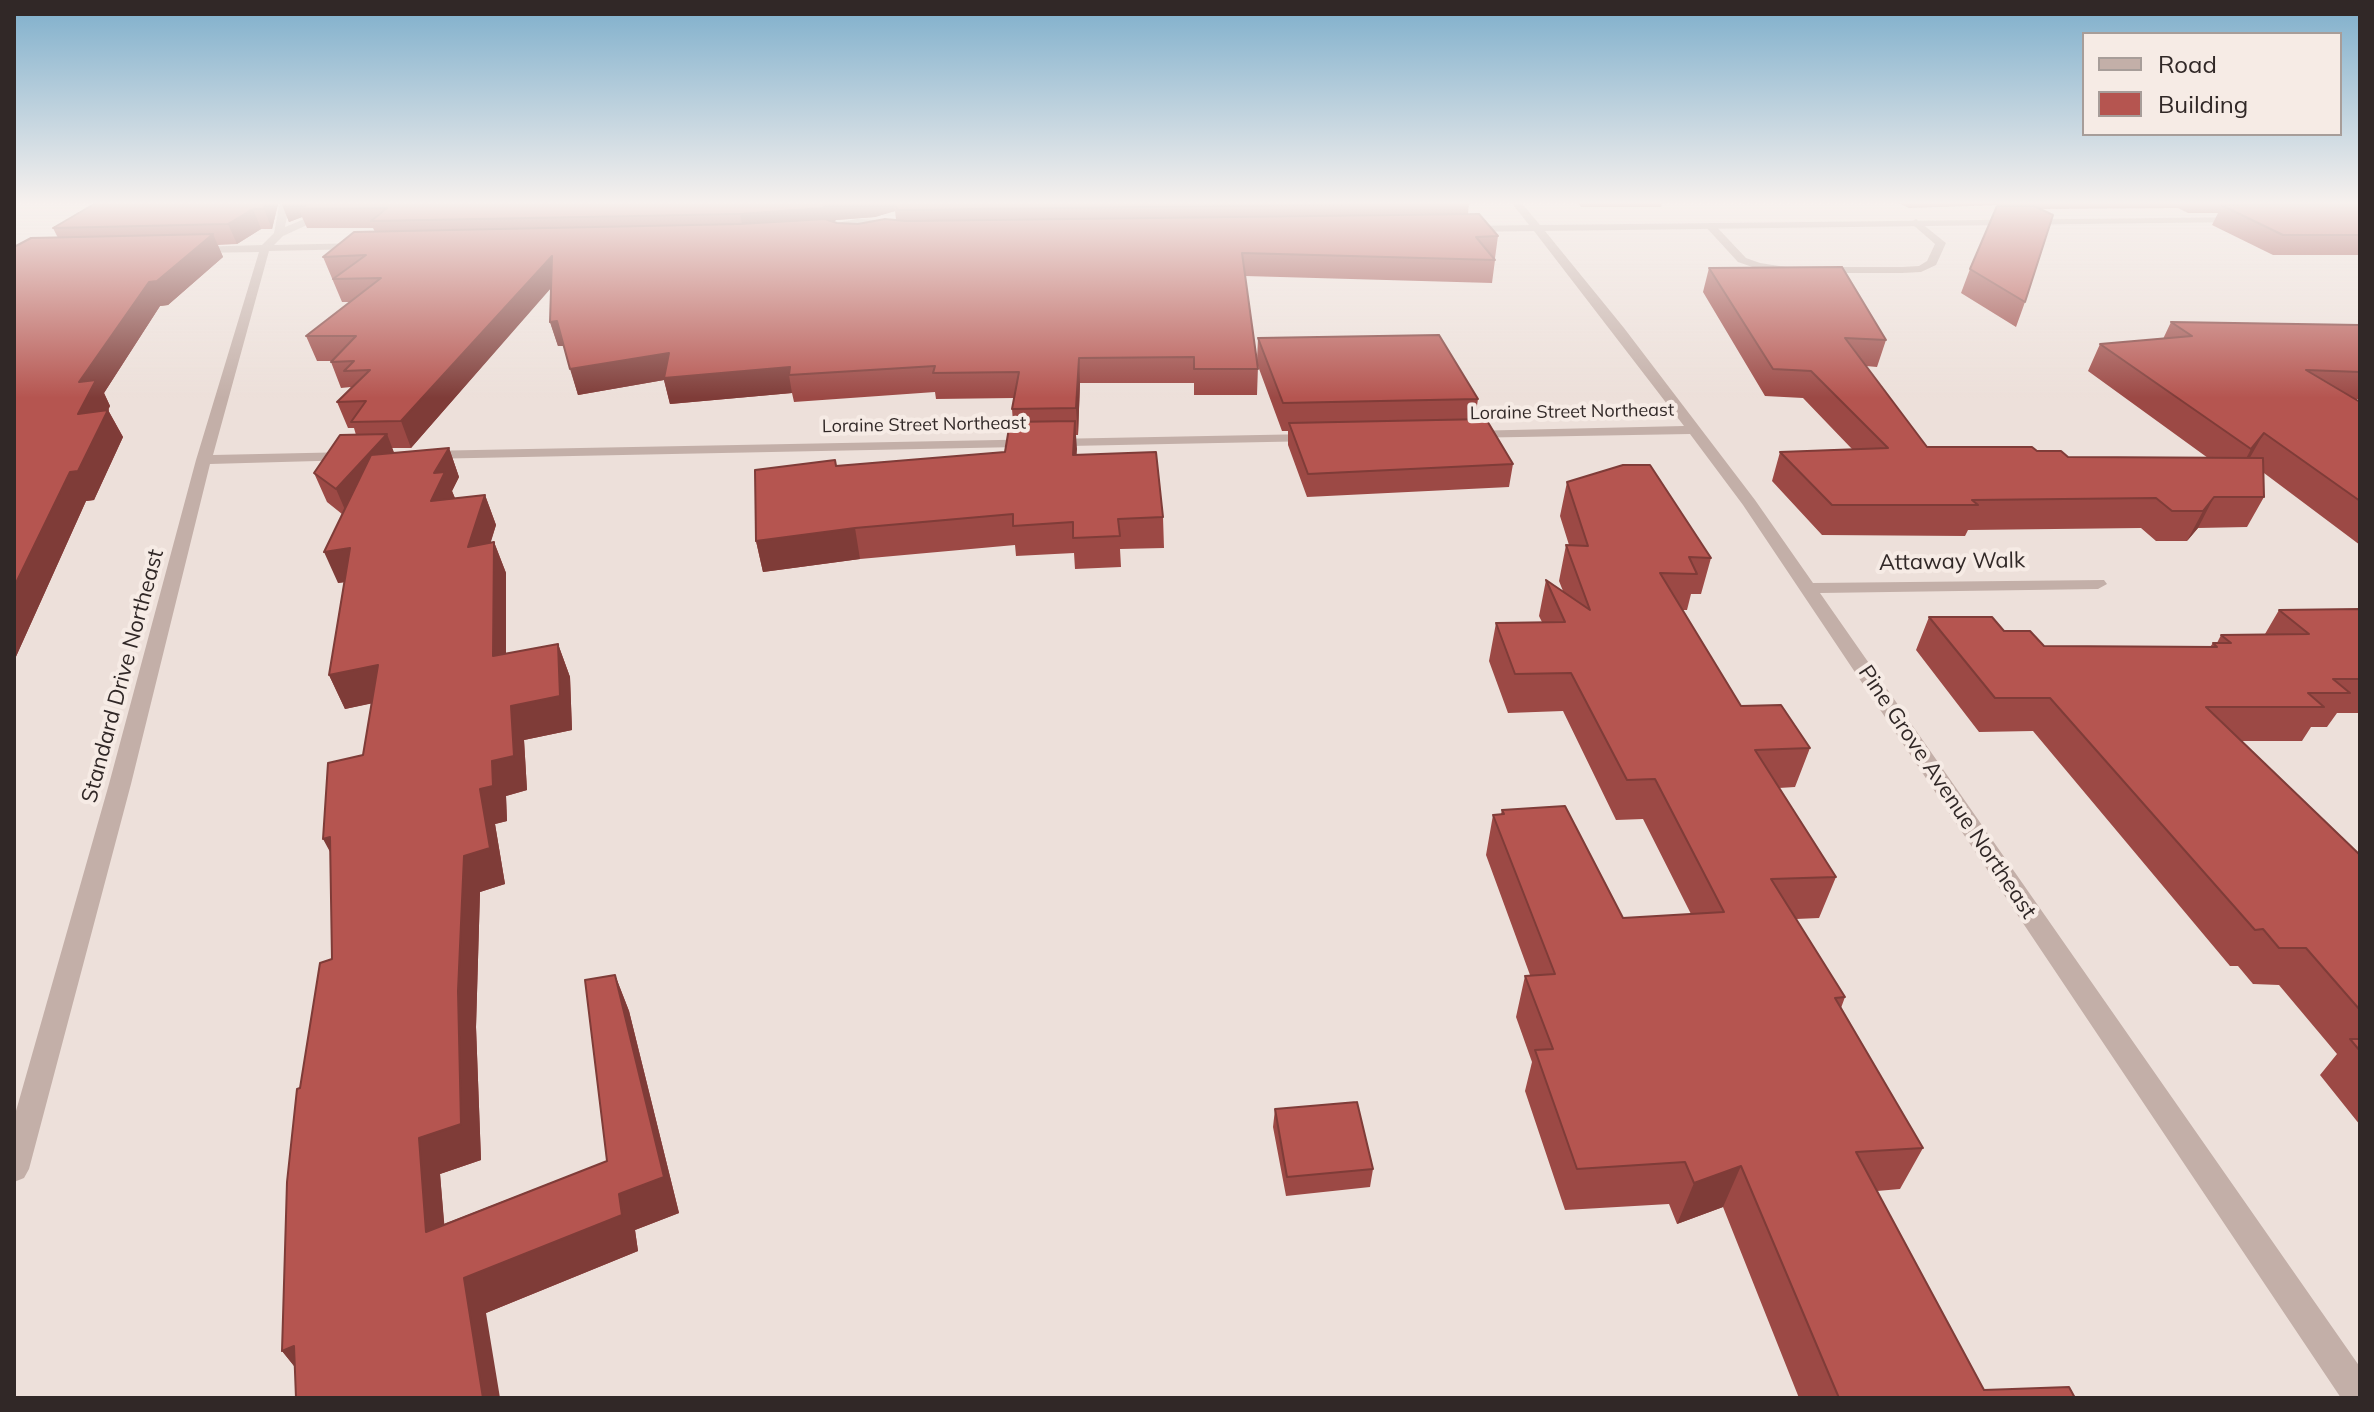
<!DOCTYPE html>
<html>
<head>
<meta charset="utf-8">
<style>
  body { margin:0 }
  #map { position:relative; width:2374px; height:1412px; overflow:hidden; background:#ede0da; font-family:Mulish,sans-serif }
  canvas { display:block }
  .frame { position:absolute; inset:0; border:16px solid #312827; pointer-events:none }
  .legend { position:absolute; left:2082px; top:32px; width:260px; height:104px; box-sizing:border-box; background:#f6ebe5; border:2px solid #a79d99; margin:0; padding:10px 14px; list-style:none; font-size:24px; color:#312827 }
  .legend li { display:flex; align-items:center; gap:16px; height:40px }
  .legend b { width:40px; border:2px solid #a79d99 }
</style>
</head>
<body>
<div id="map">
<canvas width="2374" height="1412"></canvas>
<div class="frame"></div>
<ul class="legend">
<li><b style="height:10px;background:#c3afa8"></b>Road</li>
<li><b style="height:22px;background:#b55550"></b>Building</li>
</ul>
</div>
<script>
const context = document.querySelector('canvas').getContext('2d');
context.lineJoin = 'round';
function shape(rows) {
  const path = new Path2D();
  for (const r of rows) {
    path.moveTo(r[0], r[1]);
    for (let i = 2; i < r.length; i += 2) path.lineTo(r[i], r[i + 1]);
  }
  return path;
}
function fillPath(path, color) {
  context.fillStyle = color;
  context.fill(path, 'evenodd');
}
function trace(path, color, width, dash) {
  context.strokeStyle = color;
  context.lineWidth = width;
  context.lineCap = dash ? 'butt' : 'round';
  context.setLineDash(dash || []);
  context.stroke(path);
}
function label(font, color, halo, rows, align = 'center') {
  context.font = font + ' Mulish,sans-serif';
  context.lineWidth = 8;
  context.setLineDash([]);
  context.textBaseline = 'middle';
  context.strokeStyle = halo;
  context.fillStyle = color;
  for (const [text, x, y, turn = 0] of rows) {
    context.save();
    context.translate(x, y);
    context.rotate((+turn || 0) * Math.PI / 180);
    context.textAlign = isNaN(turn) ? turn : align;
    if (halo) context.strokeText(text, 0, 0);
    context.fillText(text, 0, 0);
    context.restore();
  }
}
fillPath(shape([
  [1916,219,1946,243,1936,265,1921,272,1902,273,1786,273,1758,269,1738,262,1704,225,1713,223,1746,258,1760,263,1786,267,1902,267,1919,266,1927,261,1935,244,1912,224,1911,222,1916,219]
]), '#c3afa8');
fillPath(shape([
  [280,201,290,201,285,227,348,201,360,201,283,236,274,245,362,243,367,246,362,249,269,251,213,455,353,452,360,456,353,460,210,464,131,784,29,1169,24,1178,14,1182,14,1118,109,784,196,460,259,252,195,253,190,250,195,247,262,245,274,233,280,201],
  [1510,201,1520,201,1540,225,2244,217,2245,219,2240,222,1545,231,1624,328,1755,500,1813,583,2104,580,2107,584,2098,589,1820,593,2360,1367,2360,1398,2341,1398,1743,505,1690,434,1463,438,1463,432,1468,431,1684,426,1534,231,1464,232,1459,229,1464,226,1529,225,1510,201],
  [857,219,884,220,898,228,885,239,861,243,837,241,825,234,836,223,857,219],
  [857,225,882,226,887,229,861,237,837,233,843,228,857,225],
  [1312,434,1317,435,1317,441,424,459,417,455,424,451,1312,434]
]), '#c3afa8');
fillPath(shape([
  [279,200,272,229,261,229,237,244,218,245,223,257,168,305,160,306,104,393,110,406,108,410,123,437,94,500,86,501,14,661,14,247,58,238,53,228],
  [281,200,1469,203,1468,214,1498,236,1495,258,1494,258,1495,260,1492,283,1245,276,1257,360,1258,338,1478,399,1475,419,1513,464,1509,487,1307,497,1288,445,1288,431,1282,431,1258,366,1257,395,1194,395,1194,383,1080,383,1078,435,1076,435,1076,455,1163,517,1164,548,1120,549,1121,567,1075,569,1074,553,1016,556,1015,545,860,559,763,572,756,541,836,466,1005,452,1013,422,1012,409,1014,398,936,399,935,392,794,402,792,393,670,404,664,380,578,395,564,346,558,346,550,322,551,287,411,448,392,448,394,453,449,448,459,477,452,491,455,498,485,495,496,525,490,543,494,542,506,573,506,654,558,644,570,677,572,730,524,740,527,790,506,796,507,821,495,824,505,884,480,892,476,1027,481,1160,440,1174,444,1224,607,1161,615,975,629,1011,679,1213,635,1230,638,1251,486,1313,295,1367,282,1351,300,1088,332,959,372,703,345,709,329,675,344,582,338,583,342,514,327,502,314,473,356,435,354,428,348,428,337,402,351,387,341,388,331,362,332,361,317,361,306,336,350,302,342,302,323,257,375,232,373,228,307,228,302,217,289,222],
  [895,211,896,220,858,224,837,223,833,222,836,220,875,217],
  [1576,200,1663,200,1661,207,1581,207],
  [1892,200,2360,200,2360,255,2273,255,2212,225,2218,213,2188,213,2178,208,2040,209,2025,302,2016,327,1961,293,1970,269,1999,205,1909,208],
  [1709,268,1886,340,1877,367,1866,366,1927,447,2037,451,2068,457,2208,458,2088,371,2100,344,2163,339,2171,322,2360,325,2360,399,2356,399,2360,402,2360,545,2264,473,2264,497,2247,527,2198,528,2187,541,2156,541,2141,528,1968,530,1965,536,1822,535,1772,481,1780,452,1852,449,1803,398,1765,396,1703,292],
  [1567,482,1711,558,1701,594,1691,594,1687,610,1682,610,1741,706,1810,748,1795,787,1779,788,1836,877,1819,918,1796,919,1845,997,1841,1008,1923,1148,1900,1189,1877,1191,1984,1390,2075,1398,1799,1398,1723,1207,1677,1224,1669,1204,1565,1210,1525,1091,1532,1062,1516,1017,1525,976,1530,975,1486,855,1493,815,1501,814,1502,810,1623,918,1691,914,1643,819,1616,820,1563,711,1508,713,1489,661,1496,623,1542,622,1539,616,1546,580,1563,591,1559,581,1566,545,1569,545,1560,516],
  [2360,609,2360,713,2337,713,2327,727,2311,727,2302,741,2241,741,2360,855,2360,1125,2320,1075,2337,1054,2279,985,2253,984,2238,966,2230,966,2033,731,1979,732,1916,650,1929,617,2004,631,2044,646,2210,647,2213,643,2217,643,2221,635,2265,634,2279,610],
  [1275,1109,1373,1169,1370,1187,1286,1196,1273,1127]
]), '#9c4945');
fillPath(shape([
  [266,200,279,200,272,229,264,209],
  [286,200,341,200,299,209,302,217,289,222,281,202],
  [832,200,926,200,894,203,895,211,875,217,836,220,826,228,744,234,740,214],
  [253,209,261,229,237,244,228,224],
  [213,234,223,257,168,305,160,306,104,393,110,406,108,410,123,437,94,500,86,501,14,661,14,587,78,414,79,382,149,282],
  [552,256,559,279,411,448,401,421],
  [557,321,564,346,558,346,550,322],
  [669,353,790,367,789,375,792,393,670,404,664,380,578,395,570,369],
  [1079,358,1080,383,1078,435,1076,408],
  [1075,421,1077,449,1075,484,1073,455],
  [2264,433,2248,461,2236,478,2251,449],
  [387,434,398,463,349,519,336,489],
  [449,448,459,477,452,491,456,501,431,501,434,473],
  [485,495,496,525,480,578,468,547],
  [2214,497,2198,528,2187,541,2203,511],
  [855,528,860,559,763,572,756,541],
  [494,542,506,573,506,689,493,656],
  [350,548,363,580,338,583,324,552],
  [558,644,570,677,572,730,524,740,527,790,506,796,507,821,495,824,505,884,480,892,476,1027,481,1160,440,1174,448,1267,426,1232,419,1138,458,991,464,856,480,789,492,761,511,706],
  [378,665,393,699,345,709,329,675],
  [330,837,342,874,323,839],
  [615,975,629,1011,679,1213,635,1230,638,1251,486,1313,500,1398,483,1398,464,1278,619,1194],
  [1741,1166,1723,1207,1677,1224,1694,1183],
  [294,1346,310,1386,282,1351]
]), '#7f3c38');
const building = shape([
  [101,200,266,200,264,209,253,209,228,224,53,228,101,200],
  [317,200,832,200,823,208,740,214,371,221,387,208,299,209,317,200],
  [901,200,1467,200,1469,203,898,210,894,203,901,200],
  [2360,203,2360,235,2283,235,2221,205,2360,203],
  [1997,206,2034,206,2053,215,2025,302,1970,269,1997,206],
  [1479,214,1498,236,1476,237,1495,260,1242,253,1258,369,1194,369,1194,357,1079,358,1076,408,1012,409,1019,372,933,373,935,366,789,375,790,367,664,378,669,353,570,369,557,321,550,322,552,256,401,421,351,422,366,401,337,402,370,370,344,371,354,361,331,362,356,336,306,336,381,278,333,279,366,255,323,257,354,232,740,224,825,219,837,223,858,224,885,219,906,221,1479,214],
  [213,234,157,281,149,282,79,382,96,380,78,414,108,410,78,471,70,472,14,587,14,247,31,238,213,234],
  [1842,267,1886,340,1845,338,1927,447,2032,447,2037,451,2061,451,2068,457,2263,458,2264,497,2214,497,2203,511,2172,511,2156,498,1972,500,1978,505,1832,505,1780,452,1888,448,1811,371,1773,369,1709,268,1842,267],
  [2171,322,2360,325,2360,372,2306,370,2360,402,2360,501,2264,433,2251,449,2100,344,2192,336,2171,322],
  [1439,335,1478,399,1283,403,1258,338,1439,335],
  [1486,419,1513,464,1308,474,1289,423,1486,419],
  [1075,421,1073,455,1156,452,1163,517,1118,519,1120,536,1073,538,1073,522,1013,526,1013,514,855,528,756,541,755,470,835,460,836,466,1005,452,1010,422,1075,421],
  [387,434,336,489,314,473,340,435,387,434],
  [449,448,434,473,445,472,431,501,485,495,468,547,494,542,493,656,558,644,560,696,511,706,514,756,492,761,493,786,480,789,490,848,464,856,458,991,461,1124,419,1138,426,1232,607,1161,585,980,615,975,664,1177,619,1194,622,1215,464,1278,483,1398,296,1398,294,1346,282,1351,287,1182,297,1089,300,1088,320,963,332,959,330,837,323,839,328,763,363,755,378,665,329,675,350,548,324,552,371,455,449,448],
  [1623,465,1650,465,1711,558,1689,557,1697,574,1660,573,1741,706,1781,705,1810,748,1755,750,1836,877,1771,879,1845,997,1835,998,1923,1148,1856,1152,1984,1390,2069,1387,2075,1398,1839,1398,1741,1166,1694,1183,1685,1162,1577,1169,1535,1050,1553,1049,1525,976,1555,974,1493,815,1504,814,1502,810,1565,806,1623,918,1724,912,1655,779,1627,780,1571,673,1515,674,1496,623,1565,622,1546,580,1590,610,1566,545,1588,546,1567,482,1623,465],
  [2360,609,2360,679,2333,679,2350,693,2308,693,2324,707,2206,707,2360,855,2360,1010,2306,948,2279,948,2263,929,2255,930,2050,698,1995,698,1929,617,1992,617,2004,631,2030,631,2044,646,2217,647,2213,643,2231,643,2221,635,2309,634,2279,610,2360,609],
  [2350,1039,2360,1039,2360,1051,2350,1039],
  [1357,1102,1373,1169,1287,1177,1275,1109,1357,1102]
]);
fillPath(building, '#b55550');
trace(building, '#7f3c38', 2);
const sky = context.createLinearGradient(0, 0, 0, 398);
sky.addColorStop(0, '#7daecb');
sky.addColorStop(0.51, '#f7f1ee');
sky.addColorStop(1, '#f7f1ee00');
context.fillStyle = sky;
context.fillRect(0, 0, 2374, 398);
label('18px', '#312827', '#f6ebe5', [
  ["Loraine Street Northeast",1572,412,-1],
  ["Loraine Street Northeast",924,425,-1]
]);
label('22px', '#312827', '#f6ebe5', [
  ["Attaway Walk",1952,562,-1],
  ["Standard Drive Northeast",123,676,-75],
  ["Pine Grove Avenue Northeast",1947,792,56]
]);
</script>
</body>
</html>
